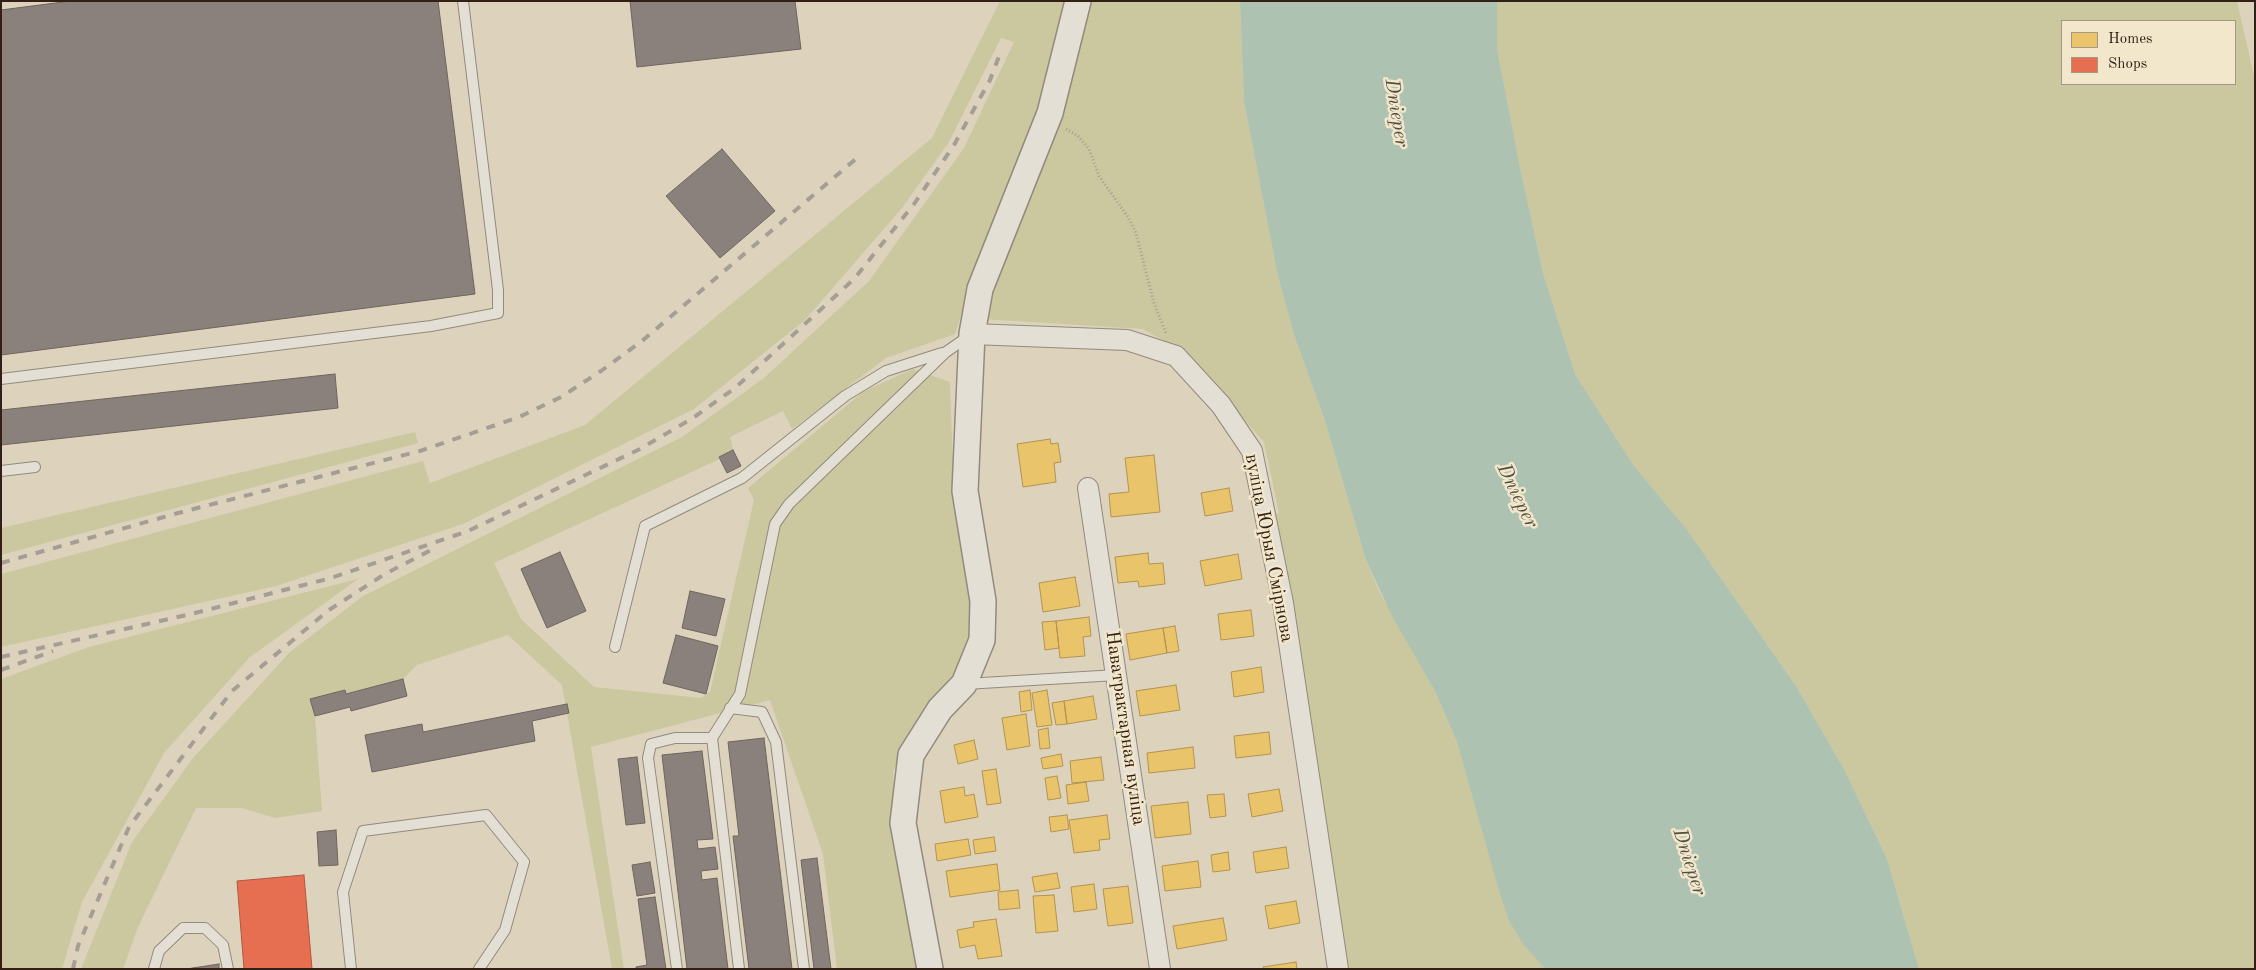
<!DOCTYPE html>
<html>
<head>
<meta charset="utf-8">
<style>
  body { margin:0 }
  #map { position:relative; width:2256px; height:970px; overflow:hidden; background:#ddd3bd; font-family:"Old Standard TT",serif }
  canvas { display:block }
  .frame { position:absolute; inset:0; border:2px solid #322016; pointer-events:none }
  .legend { position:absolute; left:2061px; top:20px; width:175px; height:65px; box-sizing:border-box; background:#f2e6cb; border:1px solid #a59783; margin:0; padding:6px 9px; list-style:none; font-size:15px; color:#322016 }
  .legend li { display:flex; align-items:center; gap:10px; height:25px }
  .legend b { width:25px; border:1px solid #a59783 }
</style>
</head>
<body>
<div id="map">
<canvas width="2256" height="970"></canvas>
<div class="frame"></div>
<ul class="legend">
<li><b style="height:14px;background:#e9c46a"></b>Homes</li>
<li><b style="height:14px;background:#e76f51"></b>Shops</li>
</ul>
</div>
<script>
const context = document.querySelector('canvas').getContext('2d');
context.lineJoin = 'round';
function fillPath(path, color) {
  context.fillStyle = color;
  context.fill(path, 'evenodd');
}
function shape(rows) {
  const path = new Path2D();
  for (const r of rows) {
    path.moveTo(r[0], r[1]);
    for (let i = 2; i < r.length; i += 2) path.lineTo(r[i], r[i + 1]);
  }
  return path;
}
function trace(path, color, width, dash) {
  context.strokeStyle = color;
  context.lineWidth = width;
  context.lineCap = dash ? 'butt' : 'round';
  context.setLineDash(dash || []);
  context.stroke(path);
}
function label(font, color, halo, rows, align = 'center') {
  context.font = font + ' "Old Standard TT",serif';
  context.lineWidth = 5;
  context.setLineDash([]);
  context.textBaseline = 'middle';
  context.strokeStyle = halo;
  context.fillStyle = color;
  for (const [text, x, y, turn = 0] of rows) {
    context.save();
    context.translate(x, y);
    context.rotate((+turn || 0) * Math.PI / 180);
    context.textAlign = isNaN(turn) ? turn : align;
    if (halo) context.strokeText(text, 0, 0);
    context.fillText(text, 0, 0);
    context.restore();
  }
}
fillPath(shape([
  [1000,1,1070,1,1048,88,975,271,955,334,886,358,792,429,783,411,730,437,733,450,719,457,720,459,494,563,521,619,594,687,701,698,710,692,754,500,748,488,864,391,913,369,950,382,954,499,975,610,967,658,916,723,893,772,897,850,920,969,837,969,823,854,770,700,591,747,624,969,612,969,562,685,508,635,417,665,403,679,346,694,310,699,315,716,322,811,275,818,242,808,196,808,138,927,123,969,81,969,132,842,193,758,290,652,363,596,682,437,764,378,869,281,964,148,1014,42,1001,38,949,142,902,208,805,320,694,409,463,524,276,586,1,647,1,574,423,461,430,483,585,425,932,138],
  [1092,1,1240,1,1244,101,1277,272,1294,335,1324,418,1366,560,1379,591,1435,691,1457,742,1509,921,1522,943,1545,969,1337,969,1264,518,1279,513,1264,442,1184,352,1143,329,982,319,1068,93],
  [1497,1,2237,1,2255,80,2255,969,1919,969,1887,859,1845,771,1796,686,1688,531,1634,466,1575,374,1543,273,1520,167,1497,49],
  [2062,21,2235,21,2235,84,2062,84],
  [415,432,418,443,1,555,1,528],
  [358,579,249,658,164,753,82,902,62,969,1,969,1,679,89,647]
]), '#cbc79f');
fillPath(shape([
  [1240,1,1497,1,1497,49,1520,167,1543,273,1575,374,1634,466,1688,531,1796,686,1845,771,1887,859,1919,969,1545,969,1522,943,1509,921,1500,894,1457,742,1435,691,1392,616,1366,560,1324,418,1294,335,1277,272,1244,101]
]), '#adc2b0');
const homes = shape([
  [1050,439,1051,444,1058,443,1061,462,1054,463,1056,482,1023,487,1017,444,1050,439],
  [1154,455,1160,512,1111,517,1109,494,1129,492,1125,458,1154,455],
  [1229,488,1233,511,1205,516,1201,493,1229,488],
  [1148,553,1149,564,1163,563,1165,584,1139,587,1138,581,1118,583,1115,557,1148,553],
  [1238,554,1242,579,1205,586,1200,561,1238,554],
  [1075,577,1080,606,1043,612,1039,583,1075,577],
  [1251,610,1254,636,1221,640,1218,614,1251,610],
  [1089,617,1091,636,1083,637,1085,656,1060,658,1056,621,1089,617],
  [1056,621,1059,648,1045,650,1042,622,1056,621],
  [1175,626,1179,651,1167,653,1163,628,1175,626],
  [1163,628,1167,653,1130,660,1126,634,1163,628],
  [1261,667,1264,692,1234,697,1231,672,1261,667],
  [1176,685,1180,710,1140,716,1136,691,1176,685],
  [1030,690,1032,710,1021,712,1019,692,1030,690],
  [1047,690,1052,725,1037,727,1032,693,1047,690],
  [1093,696,1097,719,1067,724,1064,701,1093,696],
  [1064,701,1067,724,1056,725,1052,703,1064,701],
  [1026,714,1030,746,1007,750,1002,718,1026,714],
  [1048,728,1050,748,1040,749,1038,730,1048,728],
  [1269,732,1271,754,1236,758,1234,736,1269,732],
  [974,740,978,759,958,764,954,745,974,740],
  [1193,747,1195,768,1149,773,1147,753,1193,747],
  [1061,754,1063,766,1043,769,1041,758,1061,754],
  [1101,757,1104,780,1072,783,1070,761,1101,757],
  [996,769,1001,803,987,805,982,771,996,769],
  [1057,776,1061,798,1048,800,1045,778,1057,776],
  [1086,782,1089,801,1068,804,1066,785,1086,782],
  [964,787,965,796,974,794,978,817,945,823,940,791,964,787],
  [1279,789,1283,811,1252,817,1248,794,1279,789],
  [1224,794,1226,816,1210,818,1207,795,1224,794],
  [1188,802,1191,834,1155,838,1151,806,1188,802],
  [1067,815,1069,829,1051,832,1049,817,1067,815],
  [1107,815,1110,839,1099,840,1100,850,1074,853,1069,820,1107,815],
  [994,837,996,851,975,854,973,840,994,837],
  [968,839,971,855,937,861,935,844,968,839],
  [1286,847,1289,868,1256,873,1253,852,1286,847],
  [1228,852,1230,870,1213,872,1211,855,1228,852],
  [1198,861,1201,887,1165,891,1162,866,1198,861],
  [997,864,1000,890,950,897,946,871,997,864],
  [1057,873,1060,888,1035,892,1032,877,1057,873],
  [1094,884,1097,909,1074,912,1071,887,1094,884],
  [1128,886,1133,923,1108,926,1103,889,1128,886],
  [1018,890,1020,908,999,910,998,892,1018,890],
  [1054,895,1058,931,1036,933,1033,896,1054,895],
  [1296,901,1300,923,1269,929,1265,906,1296,901],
  [1223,918,1227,940,1177,949,1173,926,1223,918],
  [996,919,1002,956,978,959,975,945,960,948,957,930,974,927,973,922,996,919],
  [1296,962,1297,969,1264,969,1263,967,1296,962]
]);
fillPath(homes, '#e9c46a');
trace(homes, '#b29351', 1);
const shops = shape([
  [304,875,312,969,244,969,237,881,304,875]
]);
fillPath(shops, '#e76f51');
trace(shops, '#b1573f', 1);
const industry = shape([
  [71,1,438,1,475,294,1,355,1,10,71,1],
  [630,1,795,1,801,49,637,67,630,1],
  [722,149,775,211,720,258,666,196,722,149],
  [335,374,338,408,1,445,1,410,335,374],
  [733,450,741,466,727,473,719,457,733,450],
  [560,552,586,611,547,628,521,569,560,552],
  [690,591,725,599,716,636,682,628,690,591],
  [676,635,718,646,706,694,663,683,676,635],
  [403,679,407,696,351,711,350,707,315,716,310,699,345,690,346,694,403,679],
  [567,704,569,713,532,721,535,741,372,772,365,735,422,724,423,732,567,704],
  [764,738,792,969,749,969,733,836,739,836,728,742,764,738],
  [702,751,713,839,697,840,698,849,715,847,718,869,701,871,702,880,717,878,728,969,687,969,662,755,702,751],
  [637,757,645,823,626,825,618,759,637,757],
  [336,830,338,865,319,866,317,832,336,830],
  [817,858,831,969,814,969,801,860,817,858],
  [650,862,655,893,637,896,632,865,650,862],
  [655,897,666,969,636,969,636,967,647,965,638,899,655,897],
  [219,964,219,969,186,969,219,964]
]);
fillPath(industry, '#8a817c');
trace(industry, '#70645d', 1);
const service = shape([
  [1,379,431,326,498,313,498,290,463,1],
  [1,471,35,467],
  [615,647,645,526,742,478,845,396,886,371,942,353],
  [965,684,1117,675],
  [730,708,762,712,776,742,804,969],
  [154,969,159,951,183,928,205,928,223,945,228,969],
  [351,969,343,892,363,831,486,815,524,862,505,930,479,969],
  [677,969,648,758,651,744,675,738,712,738],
  [739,969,712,738,740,694,775,524,789,504,946,352,969,336]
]);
const minor = shape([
  [972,334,1127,340,1176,356,1221,405,1252,451,1283,603,1338,969],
  [1088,488,1160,969]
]);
const tertiary = shape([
  [930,969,903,823,911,755,940,709,964,684,982,640,983,601,965,491,972,334,980,289,1050,113,1078,1]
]);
trace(service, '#928a7d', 12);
trace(minor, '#928a7d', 22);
trace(tertiary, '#928a7d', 28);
trace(shape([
  [1066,129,1078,136,1089,149,1099,176,1128,217,1136,233,1154,303,1166,333]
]), '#a49e95', 3, [1, 2.5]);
trace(service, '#e4dfd4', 10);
trace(minor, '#e4dfd4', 20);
trace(tertiary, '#e4dfd4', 25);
trace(shape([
  [1,563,178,513,420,451,519,417,561,397,601,371,642,341,857,158],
  [1,657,191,614,331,578,468,531,638,450,693,418,735,388,854,279,914,204,954,145,990,80,1001,51],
  [1,670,53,651],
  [73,969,78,946,129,827,232,691,329,610,385,574,435,548]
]), '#a49e95', 4, [9, 9]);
label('19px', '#322016', '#f2e6cb', [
  ["вуліца Юрыя Смірнова",1269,548,79],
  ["Наватрактарная вуліца",1125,728,82]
]);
label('italic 20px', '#514e42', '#f2e6cb', [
  ["Dnieper",1396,113,81],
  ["Dnieper",1517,496,64],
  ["Dnieper",1689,862,72]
]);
</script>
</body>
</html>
